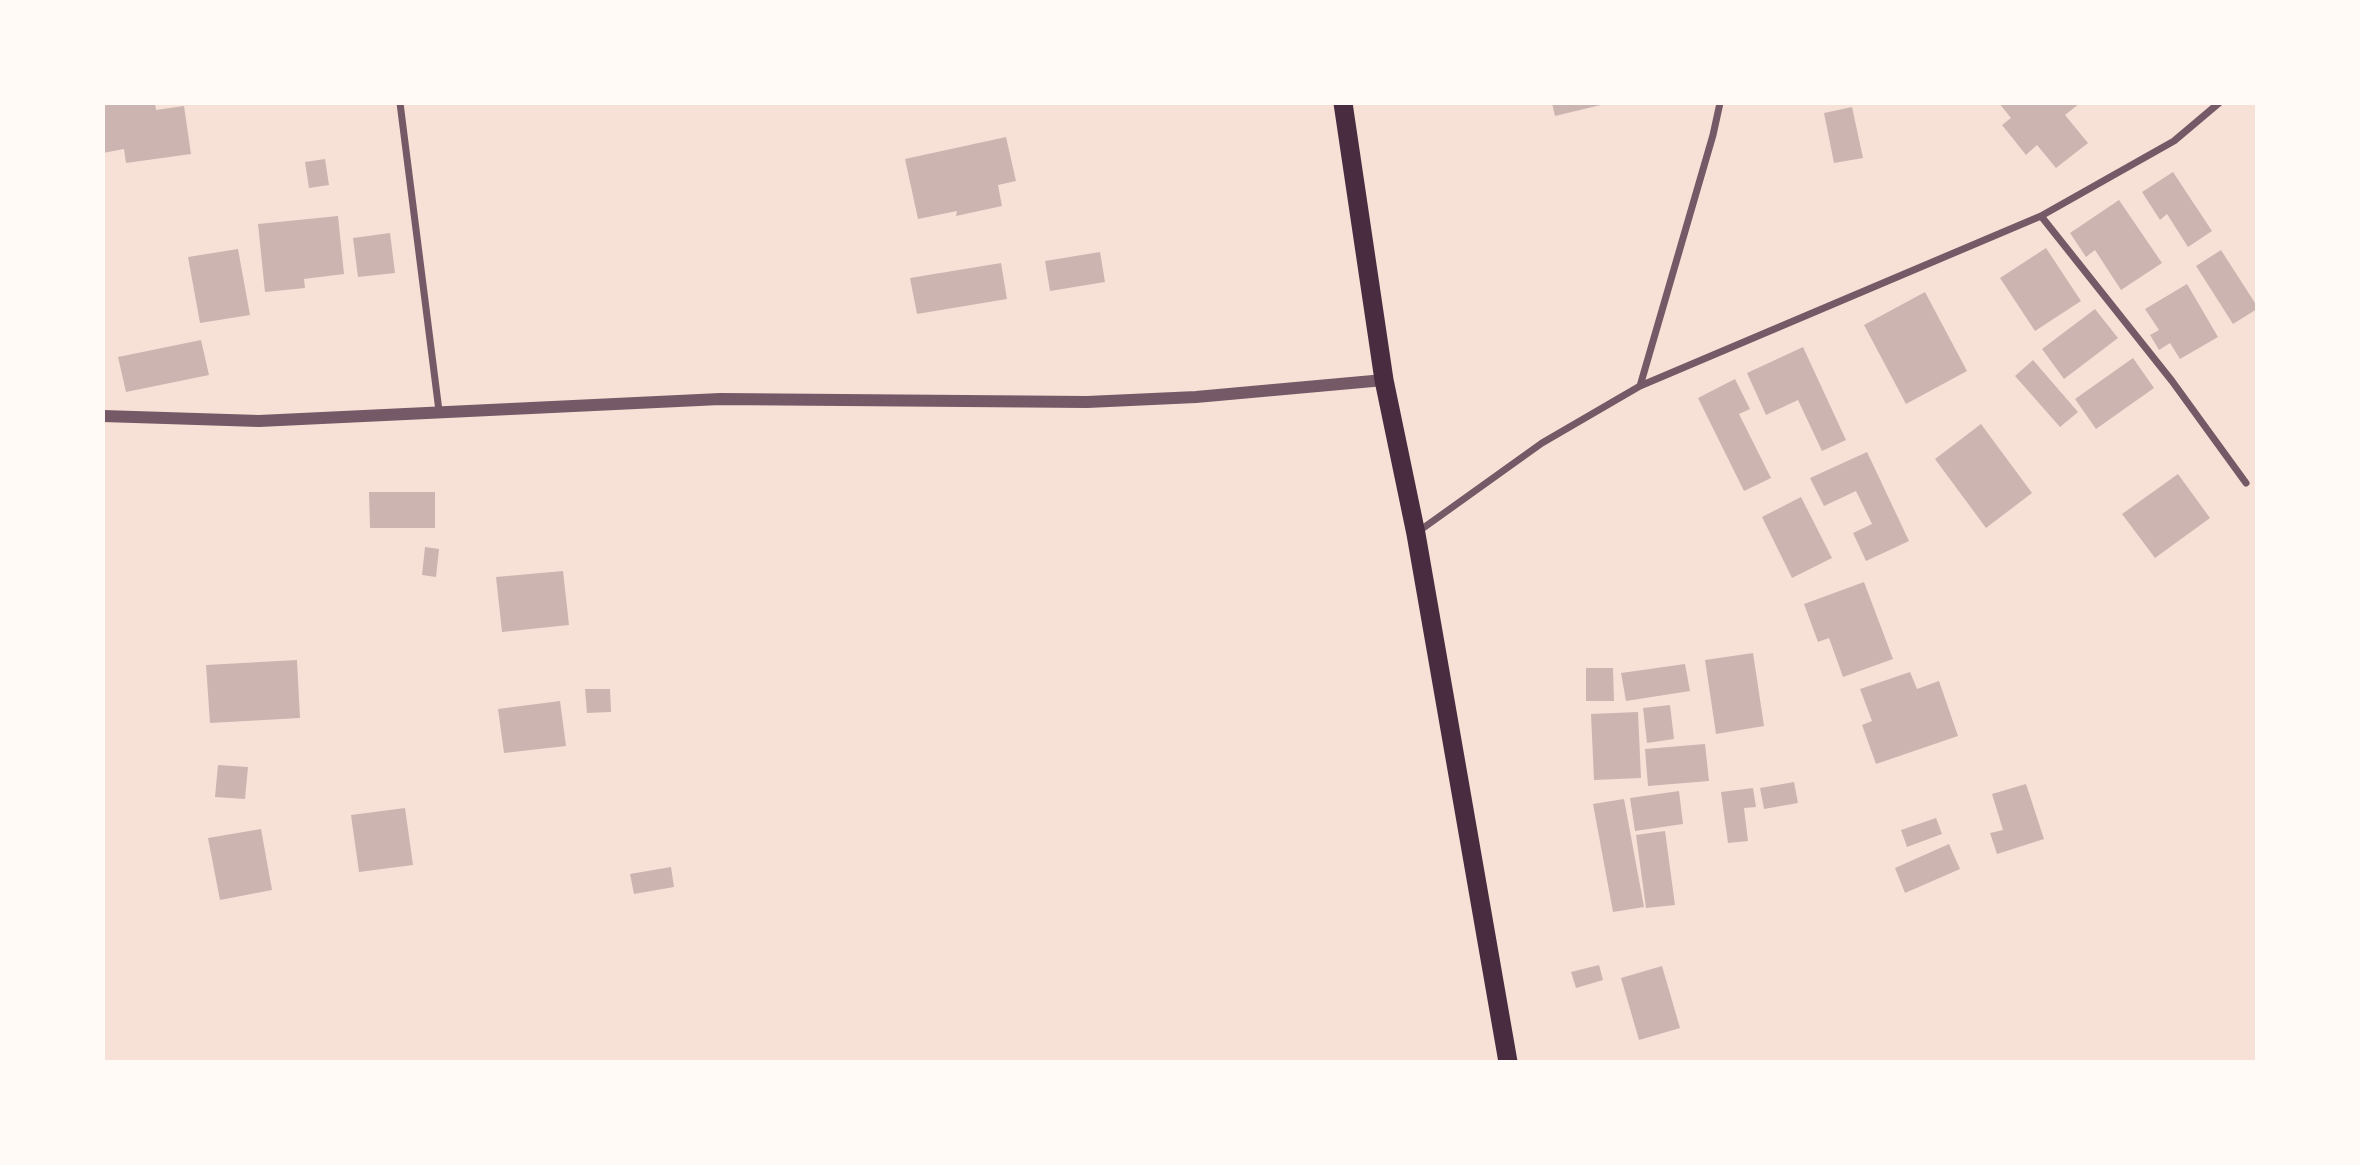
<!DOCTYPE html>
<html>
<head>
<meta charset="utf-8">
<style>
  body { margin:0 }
  #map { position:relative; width:2360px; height:1165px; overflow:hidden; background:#f7e1d7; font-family:"Nunito Sans",sans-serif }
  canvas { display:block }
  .frame { position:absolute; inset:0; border:105px solid #fffaf5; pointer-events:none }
</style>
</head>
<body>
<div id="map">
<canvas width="2360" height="1165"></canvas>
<div class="frame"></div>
</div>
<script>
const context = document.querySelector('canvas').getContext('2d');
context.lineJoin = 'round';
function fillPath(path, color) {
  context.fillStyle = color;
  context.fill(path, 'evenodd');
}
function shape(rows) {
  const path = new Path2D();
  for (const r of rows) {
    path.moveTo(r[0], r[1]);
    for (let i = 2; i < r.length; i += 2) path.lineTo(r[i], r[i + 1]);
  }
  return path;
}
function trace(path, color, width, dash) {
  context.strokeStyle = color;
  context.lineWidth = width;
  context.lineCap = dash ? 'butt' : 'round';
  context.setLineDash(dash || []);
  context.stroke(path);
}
fillPath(shape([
  [103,103,155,103,156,110,184,106,191,154,126,163,124,149,103,153],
  [1552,103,1605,103,1605,104,1555,116],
  [1999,103,2080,103,2065,115,2088,143,2056,168,2037,145,2026,155,2002,125,2011,118],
  [1852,107,1863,158,1834,163,1824,113],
  [1006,137,1016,181,998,185,1002,206,956,216,957,211,918,219,905,159],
  [325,159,329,185,309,188,305,162],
  [2173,172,2212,231,2188,247,2167,214,2160,220,2142,192],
  [2119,200,2162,263,2121,290,2095,250,2086,257,2070,233],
  [338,216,344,274,304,279,305,288,265,292,258,224],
  [390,233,395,273,358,277,353,238],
  [2046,248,2081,301,2035,331,2000,278],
  [238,249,250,315,200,323,188,257],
  [2221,250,2257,306,2257,309,2233,324,2196,266],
  [1100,252,1105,282,1050,291,1045,261],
  [1001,263,1007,299,917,314,910,278],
  [2187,284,2218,337,2180,359,2170,343,2159,350,2150,335,2159,330,2145,309],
  [1925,292,1967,371,1906,404,1864,325],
  [2095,309,2118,338,2064,379,2042,349],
  [201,340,209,375,126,392,118,357],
  [1803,347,1846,440,1822,451,1798,400,1766,415,1747,373],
  [2133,358,2154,388,2096,429,2075,399],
  [2033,360,2078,412,2060,427,2015,376],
  [1735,379,1750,409,1739,414,1771,478,1744,491,1698,398],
  [1981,424,2032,493,1986,528,1935,459],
  [1867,452,1909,541,1866,561,1853,533,1872,524,1856,491,1824,506,1810,478],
  [2178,474,2210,518,2155,558,2122,514],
  [369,492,435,492,435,528,370,528],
  [1801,497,1832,558,1792,578,1762,517],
  [425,547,439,549,436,577,422,575],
  [563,571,569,625,502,632,496,577],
  [1864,582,1893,659,1843,677,1829,638,1818,642,1804,604],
  [1753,653,1764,726,1716,734,1705,660],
  [297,660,300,718,210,723,206,665],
  [1685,664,1690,691,1626,701,1621,673],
  [1586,668,1613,668,1614,701,1586,701],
  [1910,672,1917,689,1939,681,1958,736,1876,764,1862,725,1872,721,1860,689],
  [585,689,610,689,611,712,587,713],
  [560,701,566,746,504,753,498,709],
  [1670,705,1674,739,1647,743,1643,708],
  [1638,712,1641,778,1594,780,1591,714],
  [1705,744,1709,781,1648,786,1645,749],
  [218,765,248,767,245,799,215,797],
  [1794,782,1798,803,1764,809,1760,788],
  [2026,784,2044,839,1997,854,1990,833,2003,830,1992,794],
  [1753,788,1756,807,1744,808,1748,841,1728,843,1721,792],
  [1679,791,1683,824,1635,831,1630,798],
  [1624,799,1644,907,1613,912,1593,804],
  [405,808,413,865,359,872,351,815],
  [1936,818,1942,834,1907,847,1901,830],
  [261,829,272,890,220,900,208,838],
  [1665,831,1675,905,1646,908,1636,835],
  [1949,844,1960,869,1905,893,1895,868],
  [671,867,674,887,634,894,630,874],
  [1599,965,1603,980,1576,988,1571,972],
  [1662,966,1680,1028,1639,1040,1621,978]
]), '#ccb4b1');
trace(shape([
  [400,103,439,411],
  [2041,216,2172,381,2246,483],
  [1640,386,1713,135,1720,103],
  [1419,531,1542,443,1640,386,2041,216,2174,141,2219,103]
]), '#755966', 7);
trace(shape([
  [103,416,259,421,720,399,1087,402,1196,397,1384,380]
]), '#755966', 12);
trace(shape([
  [1343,103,1384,380,1416,534,1508,1062]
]), '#4a2c40', 19);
</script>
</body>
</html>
